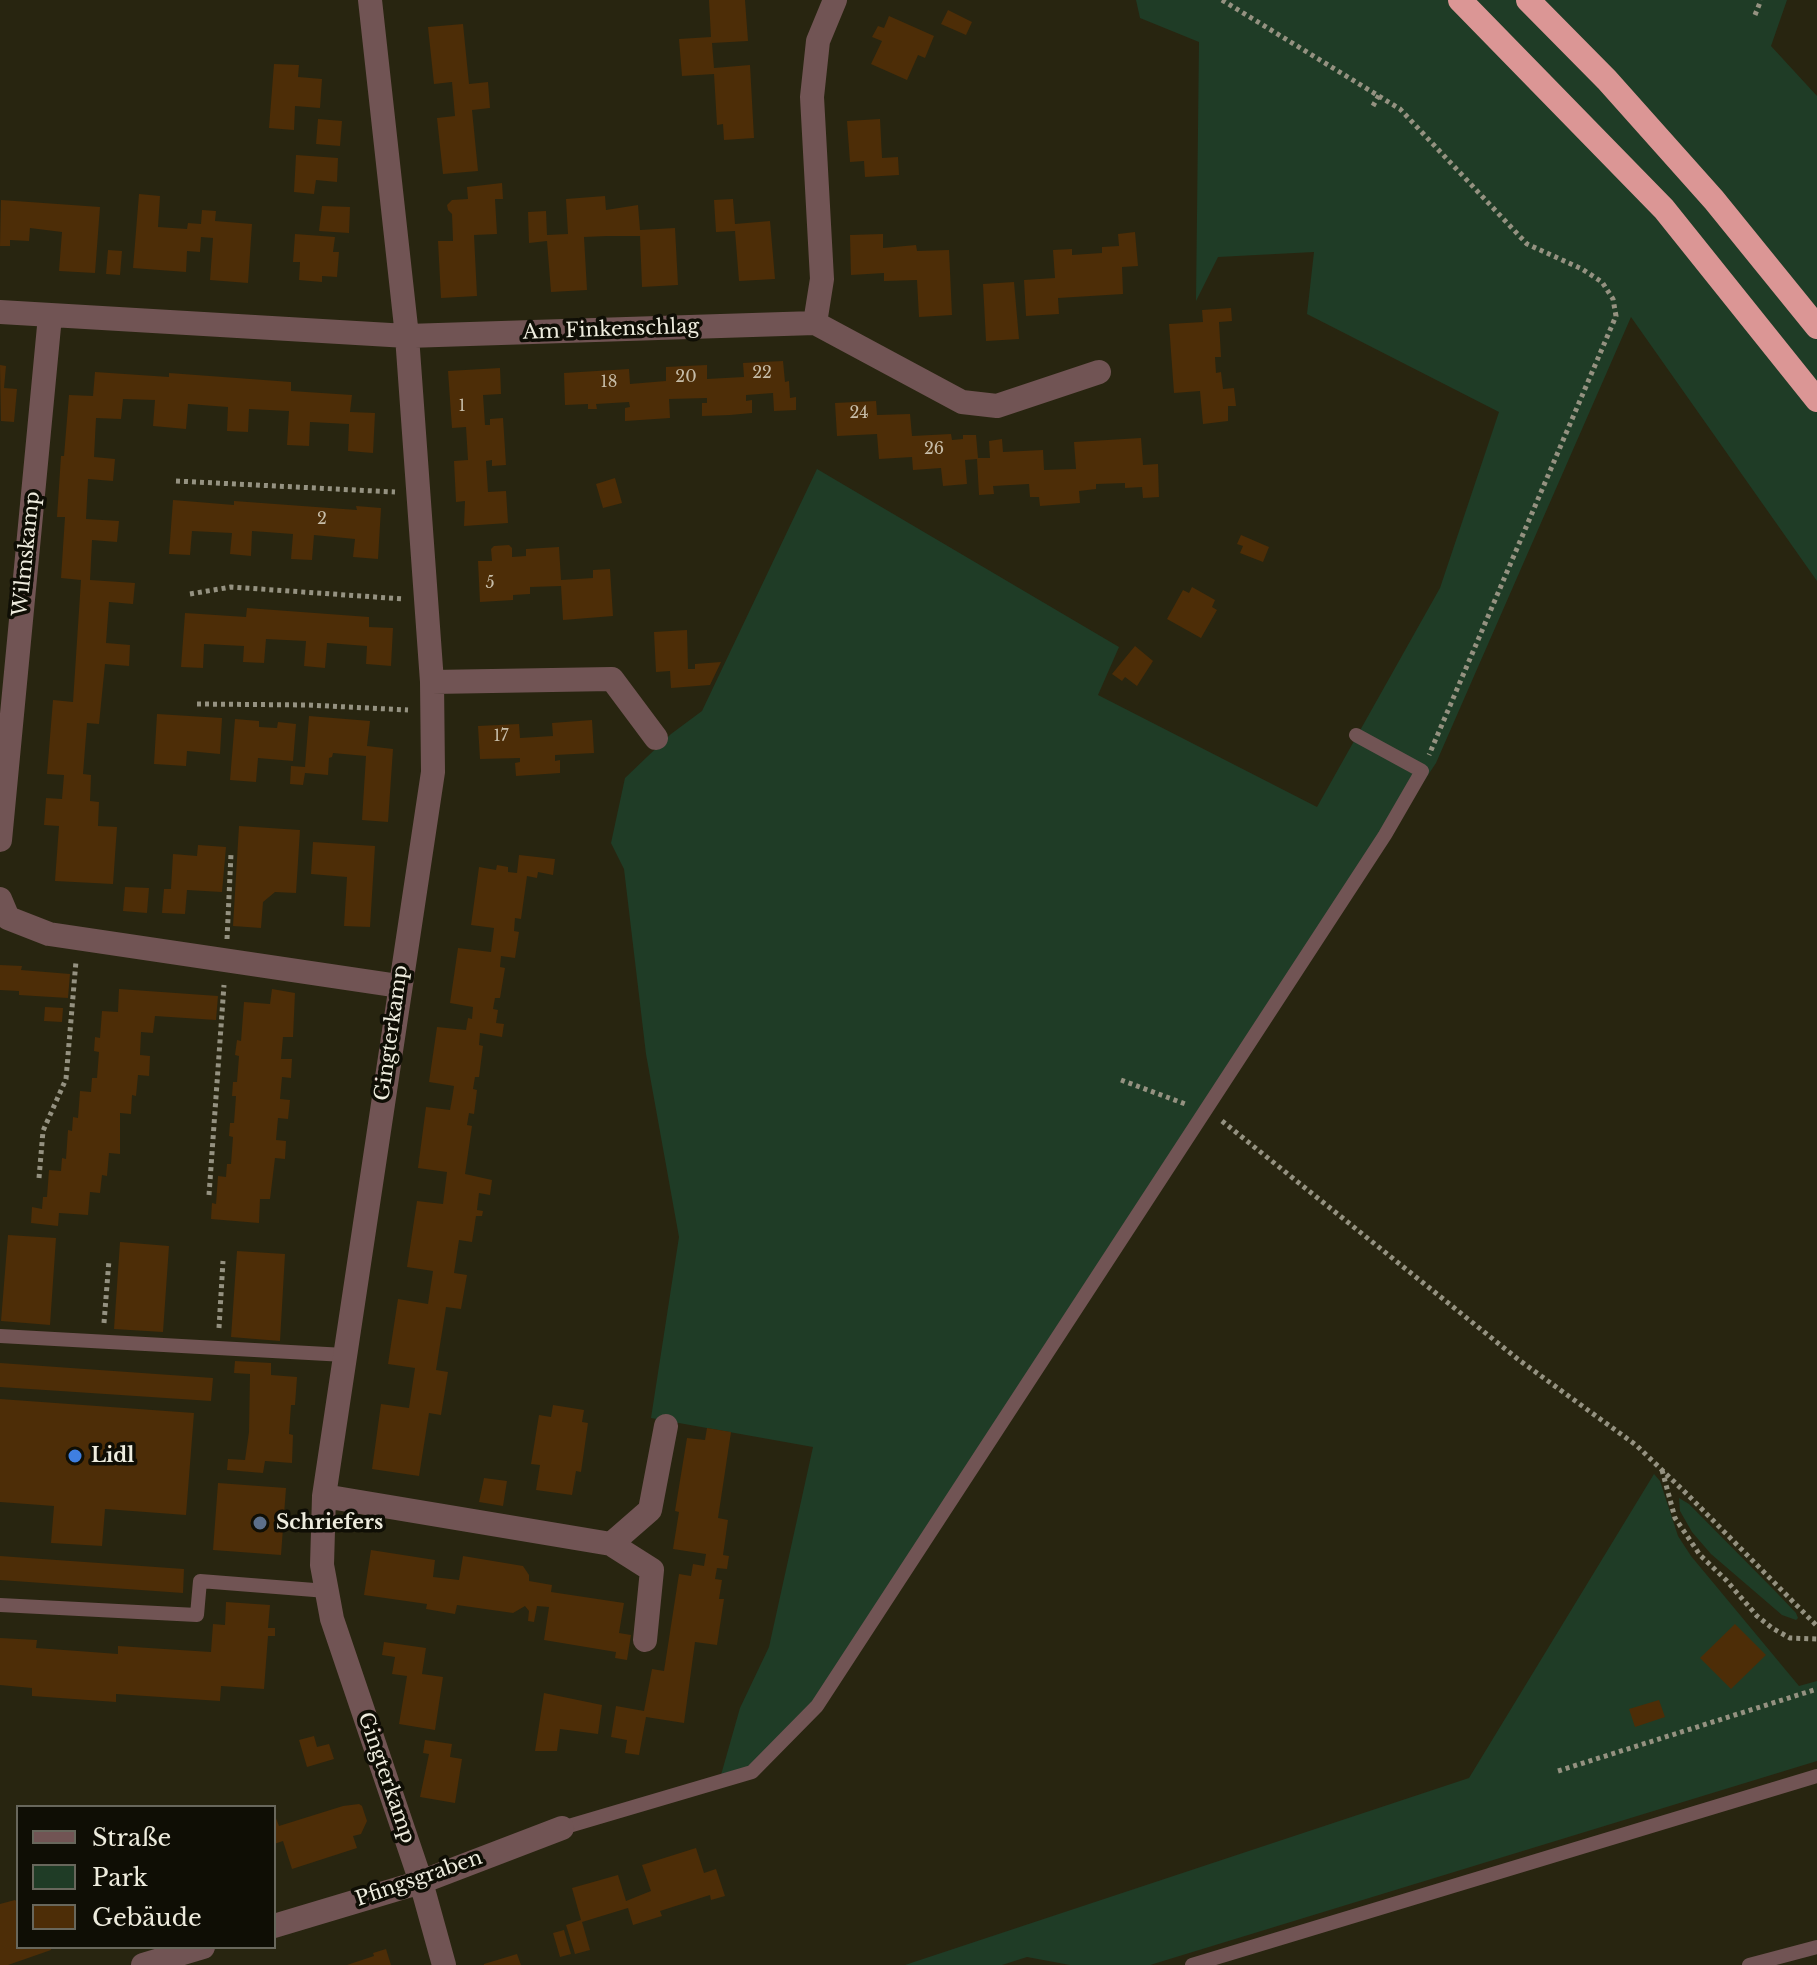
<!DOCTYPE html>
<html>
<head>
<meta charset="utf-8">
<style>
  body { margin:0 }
  #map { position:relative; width:1817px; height:1965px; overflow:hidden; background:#282510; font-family:"Libre Baskerville",serif }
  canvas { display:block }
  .legend { position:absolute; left:16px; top:1805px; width:260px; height:144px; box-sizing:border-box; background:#0f0e05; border:2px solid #68675c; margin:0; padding:10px 14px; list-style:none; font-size:24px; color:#eeecde }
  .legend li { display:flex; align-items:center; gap:16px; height:40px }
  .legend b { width:40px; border:2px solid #68675c }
</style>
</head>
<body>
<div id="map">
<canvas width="1817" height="1965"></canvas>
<ul class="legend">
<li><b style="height:10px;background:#715454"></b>Straße</li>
<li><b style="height:22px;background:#1f3c26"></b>Park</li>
<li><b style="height:22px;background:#4d2d07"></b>Gebäude</li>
</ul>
</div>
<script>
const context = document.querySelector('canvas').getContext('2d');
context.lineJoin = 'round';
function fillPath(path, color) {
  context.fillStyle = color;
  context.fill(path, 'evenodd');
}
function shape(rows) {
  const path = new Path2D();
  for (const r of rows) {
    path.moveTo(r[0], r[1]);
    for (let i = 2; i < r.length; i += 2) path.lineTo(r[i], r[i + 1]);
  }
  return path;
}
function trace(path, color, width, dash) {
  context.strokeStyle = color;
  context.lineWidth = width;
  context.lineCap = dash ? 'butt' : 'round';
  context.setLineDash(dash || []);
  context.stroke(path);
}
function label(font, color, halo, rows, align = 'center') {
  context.font = font + ' "Libre Baskerville",serif';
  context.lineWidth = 7;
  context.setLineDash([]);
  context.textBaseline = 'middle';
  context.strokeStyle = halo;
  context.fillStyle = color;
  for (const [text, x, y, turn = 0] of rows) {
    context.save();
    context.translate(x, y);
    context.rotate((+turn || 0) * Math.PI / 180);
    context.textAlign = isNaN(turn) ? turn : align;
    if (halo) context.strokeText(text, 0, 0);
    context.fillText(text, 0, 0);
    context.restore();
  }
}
fillPath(shape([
  [1136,0,1787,0,1771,46,1817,96,1817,581,1631,317,1436,763,1205,1111,817,1706,752,1772,719,1782,740,1708,769,1647,813,1447,651,1418,679,1237,646,1054,624,869,611,843,625,778,671,734,702,711,817,469,1119,647,1098,695,1317,807,1440,588,1499,412,1307,314,1314,252,1218,257,1196,301,1199,42,1140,18],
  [1654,1474,1660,1481,1678,1536,1691,1556,1799,1686,1817,1681,1817,1761,1150,1965,1070,1965,1027,1957,1002,1965,905,1965,1469,1778],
  [1679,1498,1689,1504,1777,1593,1796,1613,1798,1618,1796,1620,1782,1615,1711,1554,1692,1532,1680,1511]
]), '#1f3c26');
fillPath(shape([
  [709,0,745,0,748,41,712,43,714,68,750,65,754,138,724,140,723,124,717,125,714,74,682,76,679,39,711,37],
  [948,10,972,22,966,35,941,24],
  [889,16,934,36,925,58,918,55,907,80,871,64,882,41,872,37,878,26,884,28],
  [463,24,469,84,488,82,490,108,472,110,478,171,443,174,437,118,455,116,452,82,434,84,428,27],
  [274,64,299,65,298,77,322,79,320,108,295,106,294,130,269,128],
  [318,119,342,121,340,146,316,144],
  [880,119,882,158,898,157,899,175,865,177,864,161,850,162,847,121],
  [296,155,338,158,337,182,316,180,314,194,294,192],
  [502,183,503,199,495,199,497,234,474,235,477,296,441,298,438,241,453,241,452,214,448,210,447,205,452,200,468,199,467,187],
  [139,194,160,196,158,227,187,229,188,223,201,224,202,210,216,211,215,221,252,224,248,283,210,280,213,238,201,237,200,252,187,251,186,272,133,268],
  [605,196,606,210,638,205,640,230,675,228,678,285,642,287,640,236,607,236,584,237,587,290,551,292,547,241,529,243,528,212,546,211,547,235,568,234,566,199],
  [733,199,735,224,770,221,775,279,739,281,735,231,716,232,714,200],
  [1,200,100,207,95,273,59,271,62,232,30,228,29,241,10,240,10,246,0,246],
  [322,206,350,207,349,233,319,231],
  [1135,232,1138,266,1122,267,1123,294,1058,298,1059,314,1026,316,1024,280,1055,278,1053,250,1072,249,1072,255,1102,253,1102,247,1119,246,1118,234],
  [295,234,335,237,333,252,339,252,337,277,322,276,322,282,299,280,300,262,293,262],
  [883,234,883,248,916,245,917,251,949,250,952,315,919,317,917,280,884,281,884,273,851,275,850,235],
  [108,250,122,251,120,275,106,274],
  [1014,282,1019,339,986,341,983,284],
  [1231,308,1232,321,1219,322,1221,357,1215,357,1216,373,1221,372,1223,389,1234,388,1236,406,1228,406,1228,421,1203,424,1200,391,1174,393,1169,324,1203,322,1202,310],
  [783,361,785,382,789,381,790,398,796,397,796,410,774,411,773,393,746,395,746,401,752,400,752,413,730,415,702,416,702,403,707,403,707,398,669,399,670,418,625,421,625,408,630,407,629,402,596,404,597,409,588,409,588,404,565,405,564,373,629,369,630,384,666,381,666,367,707,365,707,379,744,377,743,363],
  [0,365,6,366,4,388,17,389,14,422,1,421],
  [500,368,501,394,483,395,485,425,490,425,490,419,503,418,506,465,492,466,492,460,486,461,488,492,506,491,508,523,464,526,465,501,456,502,454,461,468,460,466,427,452,428,448,371],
  [95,372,169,377,169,373,291,382,291,391,352,395,350,412,375,413,373,453,348,451,349,424,310,422,309,446,287,445,289,411,249,409,248,432,227,431,228,407,188,404,186,429,153,426,155,400,123,399,121,419,96,418,94,457,115,459,113,481,88,479,86,519,119,521,117,542,92,540,90,580,135,583,133,604,109,602,106,643,130,645,129,666,105,664,99,724,87,723,83,774,91,775,90,801,99,802,98,826,117,827,113,884,55,881,59,826,44,825,46,798,62,799,64,775,47,774,53,700,73,702,81,580,61,578,65,517,57,517,61,456,64,456,69,395,93,396],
  [876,401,877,415,910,414,912,436,951,434,952,440,963,439,963,435,976,435,978,458,990,458,989,441,1002,439,1003,452,1043,450,1044,470,1076,469,1074,442,1141,438,1143,465,1158,464,1159,497,1143,498,1142,487,1125,488,1125,483,1096,484,1096,489,1079,491,1080,503,1040,506,1039,497,1030,497,1029,484,993,486,994,494,979,495,977,459,965,460,967,484,943,486,941,468,913,470,912,457,879,459,877,434,837,436,835,403],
  [615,478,622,503,603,508,596,484],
  [173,500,234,505,234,501,357,510,356,506,381,508,378,559,353,557,355,539,314,535,312,560,291,559,293,534,252,531,251,556,230,554,232,533,192,531,190,555,169,554],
  [1241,535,1269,547,1263,562,1240,553,1243,546,1237,544],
  [509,545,512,548,512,557,526,556,526,549,559,547,561,580,593,578,593,570,610,569,613,616,563,620,561,586,530,587,530,594,513,595,513,600,480,602,478,561,492,561,491,549,494,546],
  [1192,587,1215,600,1212,607,1217,610,1201,638,1167,619,1183,590,1189,593],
  [247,608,369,617,369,627,393,628,391,666,366,664,367,646,327,643,325,668,304,666,306,641,266,639,264,663,243,662,244,646,204,644,203,668,181,667,185,613,246,617],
  [687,630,688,669,695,669,695,664,721,662,710,685,671,688,670,671,656,672,654,632],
  [1135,646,1153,661,1137,686,1125,677,1122,681,1112,674],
  [157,714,222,718,220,754,187,751,186,766,154,764],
  [309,716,370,721,367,746,393,749,388,822,362,820,366,756,333,753,332,757,329,758,328,775,305,773,303,785,290,784,291,766,305,767],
  [235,719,259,721,259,727,277,728,278,722,296,724,293,761,258,758,256,782,230,780],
  [592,720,594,753,555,755,555,761,560,760,560,773,516,776,515,763,520,762,520,758,480,759,478,726,519,724,520,738,553,736,552,723],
  [239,826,300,830,296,893,275,892,263,902,261,928,233,926],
  [313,842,375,846,370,927,344,926,347,877,311,874],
  [198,845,226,847,222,892,187,890,185,914,162,913,164,889,171,889,173,854,197,856],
  [519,855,555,859,553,875,538,872,537,878,527,876,521,919,515,918,514,931,519,932,515,958,501,956,500,967,505,968,500,998,495,998,493,1009,498,1010,496,1023,504,1024,502,1037,480,1033,479,1045,483,1046,479,1077,475,1077,473,1089,477,1090,474,1114,469,1113,467,1125,472,1126,465,1174,492,1180,490,1195,479,1193,477,1210,483,1211,482,1216,476,1216,472,1242,459,1240,454,1273,467,1275,461,1309,446,1307,436,1370,448,1372,441,1415,429,1413,419,1476,372,1469,381,1404,409,1408,415,1368,388,1364,398,1299,428,1304,433,1271,407,1267,417,1201,443,1204,447,1172,418,1168,426,1107,450,1110,452,1099,454,1086,429,1082,437,1027,466,1030,468,1018,472,1019,473,1007,450,1003,458,948,491,952,494,928,471,925,479,867,496,870,497,865,508,867,508,872,517,873],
  [125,887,149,888,147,913,123,911],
  [0,965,22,966,21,970,70,974,68,998,19,995,19,991,0,990],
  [119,989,218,996,216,1020,155,1016,153,1033,141,1032,140,1055,150,1056,149,1076,138,1075,136,1096,132,1095,131,1114,120,1113,120,1154,109,1153,107,1176,102,1175,100,1193,90,1192,88,1215,59,1213,58,1226,31,1223,32,1207,42,1209,43,1197,47,1197,49,1170,61,1171,62,1158,66,1159,68,1130,72,1131,73,1117,78,1118,80,1091,91,1092,92,1078,97,1078,99,1052,94,1051,95,1037,100,1038,102,1011,118,1012],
  [272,989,295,993,293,1037,283,1037,281,1059,292,1059,291,1078,282,1077,280,1099,290,1100,288,1119,278,1118,276,1140,286,1141,285,1159,275,1158,270,1199,260,1199,259,1223,211,1219,212,1203,216,1204,218,1176,226,1177,227,1164,231,1164,233,1137,229,1136,230,1123,234,1123,236,1096,232,1096,233,1082,237,1082,239,1056,235,1055,237,1040,241,1041,244,1002,270,1004],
  [45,1007,63,1008,62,1022,44,1021],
  [8,1235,56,1238,50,1325,1,1321],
  [120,1242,169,1246,163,1332,114,1329],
  [237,1251,285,1254,280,1341,231,1337],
  [235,1361,271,1363,271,1375,297,1377,295,1405,291,1405,289,1434,293,1435,292,1463,265,1461,263,1473,227,1470,228,1459,245,1460,249,1432,250,1374,234,1373],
  [0,1363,213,1378,211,1401,0,1387],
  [0,1399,194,1413,186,1515,105,1509,102,1546,51,1543,54,1506,0,1502],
  [553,1405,584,1410,582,1422,588,1423,581,1472,576,1471,572,1495,536,1490,540,1465,531,1464,539,1415,551,1417],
  [707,1428,731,1432,718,1518,728,1520,723,1555,729,1556,727,1569,717,1568,715,1579,722,1580,719,1599,724,1599,717,1645,695,1642,684,1723,646,1717,639,1755,625,1753,627,1740,611,1737,616,1706,644,1711,652,1669,664,1671,679,1574,691,1576,693,1564,704,1566,706,1554,673,1549,679,1512,675,1511,687,1438,705,1440],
  [484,1478,507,1481,503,1506,479,1502],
  [218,1483,286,1488,281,1555,213,1550],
  [371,1550,435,1560,433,1577,459,1580,463,1556,523,1566,529,1575,529,1581,552,1585,551,1592,624,1603,619,1633,631,1635,627,1660,615,1658,616,1652,544,1640,549,1607,537,1606,534,1622,528,1621,529,1611,525,1606,513,1613,457,1605,455,1614,426,1609,427,1604,364,1595],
  [0,1556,184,1569,183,1593,0,1580],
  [226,1602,270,1605,268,1628,275,1628,275,1636,268,1636,264,1689,221,1686,220,1701,116,1694,116,1702,32,1696,32,1688,0,1685,0,1638,37,1640,36,1648,78,1651,118,1654,118,1646,211,1652,213,1624,225,1625],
  [1735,1624,1766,1655,1731,1689,1700,1658],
  [384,1642,426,1648,422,1674,443,1677,435,1730,399,1724,407,1676,392,1674,395,1657,382,1655],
  [544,1693,602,1705,598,1734,560,1729,557,1751,535,1751],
  [1659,1700,1665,1717,1635,1727,1629,1709],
  [314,1736,317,1747,329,1744,334,1759,307,1767,299,1740],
  [425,1740,452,1744,450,1757,462,1759,455,1803,420,1797,429,1754,423,1753],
  [359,1804,362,1806,367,1821,361,1834,353,1836,357,1848,292,1869,283,1841,274,1844,274,1813,279,1826,343,1806],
  [696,1848,704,1873,716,1869,725,1896,711,1900,710,1895,660,1911,662,1916,633,1925,628,1908,582,1922,590,1950,575,1954,566,1925,581,1920,572,1888,618,1875,626,1901,651,1891,642,1865],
  [15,1900,18,1903,18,1947,51,1947,51,1950,8,1965,0,1965,0,1904],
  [564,1930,571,1954,560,1957,553,1933],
  [386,1949,391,1965,347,1965,374,1956,373,1953],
  [517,1954,521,1965,484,1965,484,1964]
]), '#4d2d07');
trace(shape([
  [1222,0,1400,109,1527,244,1582,269,1602,282,1613,299,1616,316,1429,755],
  [1755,15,1761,0],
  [1373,106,1379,95],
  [176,481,395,492],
  [190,594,231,587,404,599],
  [197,704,308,705,408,710],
  [227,939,231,854],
  [1121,1080,1188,1105],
  [1222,1121,1519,1360,1636,1445,1689,1496,1817,1626],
  [39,1178,43,1131,66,1079,76,961],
  [209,1195,224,985],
  [104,1323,109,1260],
  [219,1328,223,1261],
  [1662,1470,1675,1518,1700,1555,1726,1580,1757,1616,1772,1628,1790,1638,1817,1639],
  [1558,1771,1817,1689]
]), '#959281', 5, [4, 4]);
trace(shape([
  [0,1336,345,1355],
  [0,1605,197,1615,200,1581,327,1591],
  [562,1828,752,1772,817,1706,1385,835,1422,771,1356,735],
  [1192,1965,1817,1776],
  [1749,1965,1817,1947]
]), '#715454', 14);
trace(shape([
  [370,0,407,336,432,682,433,772,324,1496,322,1565,332,1619,421,1882,444,1965],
  [0,312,407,336,815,323,962,402,997,406,1099,372],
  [815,323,822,279,812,97,818,41,835,0],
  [432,682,612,679,656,738],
  [0,840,50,316],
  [0,899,8,918,49,934,399,986],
  [324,1496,611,1544],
  [645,1640,652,1570,611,1544,650,1510,666,1426],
  [274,1926,421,1882,562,1828],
  [143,1965,203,1947]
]), '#715454', 24);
trace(shape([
  [1460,0,1664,209,1817,400],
  [1528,0,1607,80,1714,200,1817,327]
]), '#db9695', 24);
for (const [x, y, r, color] of [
  [75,1456,8,"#3f7fe0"],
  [260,1523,8,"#5c6f8a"]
]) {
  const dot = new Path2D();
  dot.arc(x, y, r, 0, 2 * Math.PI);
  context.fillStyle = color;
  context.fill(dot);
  trace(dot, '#0f0e05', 3);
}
label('16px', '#c6bca8', null, [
  ["22",762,373],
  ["20",686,377],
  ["18",609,382],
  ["1",462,406],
  ["24",859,413],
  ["26",934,449],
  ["2",322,519],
  ["5",490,583],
  ["17",501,736]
]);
label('20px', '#eeecde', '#0f0e05', [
  ["Am Finkenschlag",611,330,-2],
  ["Wilmskamp",27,554,-84],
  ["Gingterkamp",392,1033,-82],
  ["Gingterkamp",386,1778,71],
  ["Pfingsgraben",419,1879,-19]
]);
label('bold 20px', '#eeecde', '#0f0e05', [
  ["Lidl",91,1456],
  ["Schriefers",276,1523]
], 'left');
</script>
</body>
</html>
